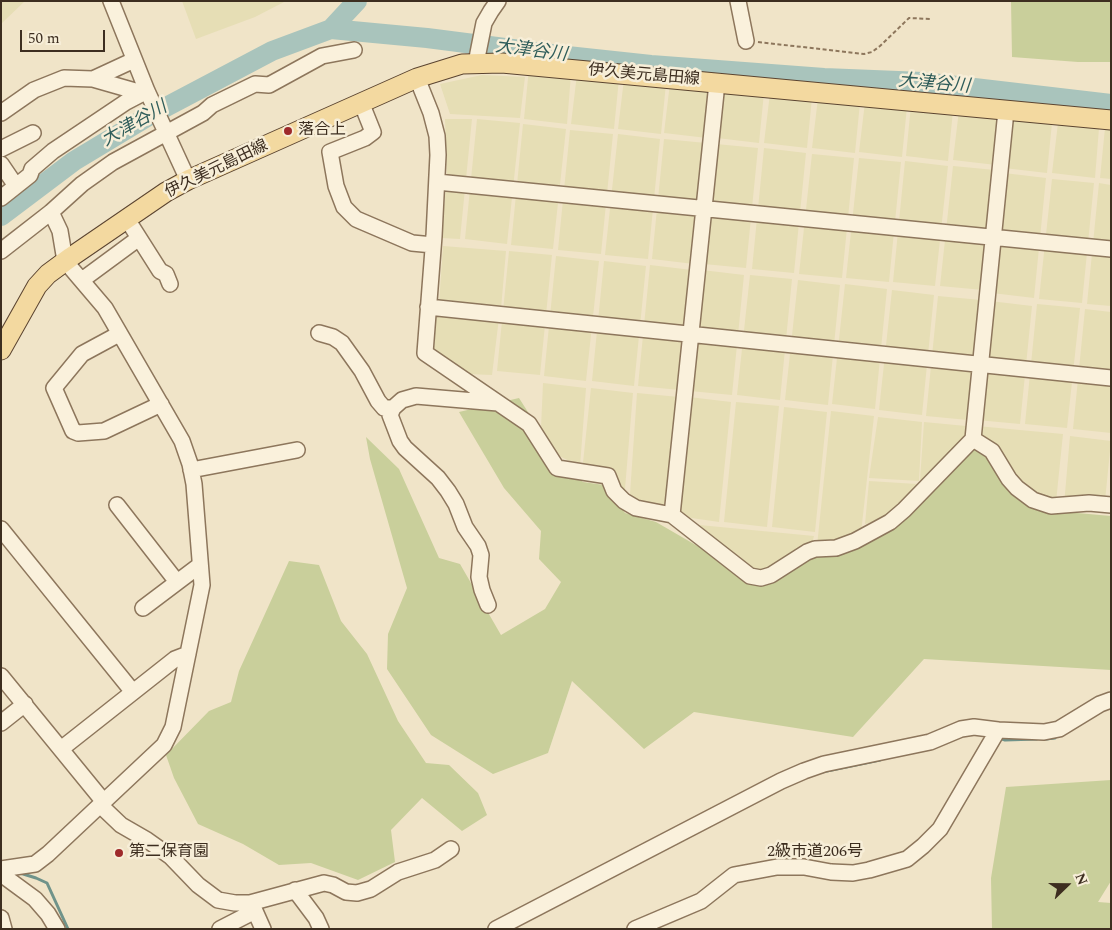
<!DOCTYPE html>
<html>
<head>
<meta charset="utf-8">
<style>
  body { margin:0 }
  #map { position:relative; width:1112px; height:930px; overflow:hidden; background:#f0e4c8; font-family:Spectral,serif }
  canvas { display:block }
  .frame { position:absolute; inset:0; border:2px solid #3d2e20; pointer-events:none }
  .north { position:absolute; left:1042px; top:860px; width:50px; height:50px; -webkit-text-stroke:4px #f7eed8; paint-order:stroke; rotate:68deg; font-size:14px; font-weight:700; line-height:20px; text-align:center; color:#3d2e20 }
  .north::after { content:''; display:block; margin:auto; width:18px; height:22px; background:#3d2e20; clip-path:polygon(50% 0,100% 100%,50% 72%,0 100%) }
  .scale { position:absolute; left:20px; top:30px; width:85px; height:22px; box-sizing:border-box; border:2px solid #3d2e20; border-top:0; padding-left:6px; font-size:15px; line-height:18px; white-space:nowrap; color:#3d2e20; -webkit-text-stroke:4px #f7eed8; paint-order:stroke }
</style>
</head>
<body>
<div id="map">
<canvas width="1112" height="930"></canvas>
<div class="frame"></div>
<div class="north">N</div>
<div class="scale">50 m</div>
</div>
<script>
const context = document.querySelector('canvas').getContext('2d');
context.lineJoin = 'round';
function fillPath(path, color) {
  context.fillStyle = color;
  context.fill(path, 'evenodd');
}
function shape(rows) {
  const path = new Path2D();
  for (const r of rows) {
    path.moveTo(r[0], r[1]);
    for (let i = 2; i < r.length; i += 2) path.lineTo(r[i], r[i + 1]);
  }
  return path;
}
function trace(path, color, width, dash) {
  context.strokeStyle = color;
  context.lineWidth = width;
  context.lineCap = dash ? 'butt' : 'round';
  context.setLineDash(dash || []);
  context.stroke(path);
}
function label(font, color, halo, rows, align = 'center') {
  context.font = font + ' Spectral,"Noto Sans JP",serif';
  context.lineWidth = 5;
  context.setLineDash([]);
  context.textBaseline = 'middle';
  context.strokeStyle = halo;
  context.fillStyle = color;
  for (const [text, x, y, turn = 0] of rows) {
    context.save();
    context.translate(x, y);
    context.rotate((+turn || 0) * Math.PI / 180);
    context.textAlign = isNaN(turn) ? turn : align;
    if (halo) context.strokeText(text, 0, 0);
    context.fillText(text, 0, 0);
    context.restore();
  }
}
fillPath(shape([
  [1,1,25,1,1,24],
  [182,1,286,1,255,17,196,39],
  [529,68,571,74,567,124,524,119],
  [577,74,619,79,614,129,571,124],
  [482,75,525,77,520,118,450,114,440,84],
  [624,79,666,84,661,134,618,129],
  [670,83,712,88,707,138,664,133],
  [722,88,764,93,759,143,717,138],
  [770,93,812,98,807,148,764,143],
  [818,98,860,103,855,153,812,148],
  [865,102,907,107,902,157,859,152],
  [911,105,953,111,948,161,906,156],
  [959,110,1001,115,996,165,953,160],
  [1010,117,1052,123,1047,173,1004,168],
  [445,119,472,119,460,239,441,238,447,177],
  [477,119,520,123,507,244,465,239],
  [1058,123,1099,128,1095,178,1052,173],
  [523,124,566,129,553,249,511,245],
  [1105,128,1111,128,1111,179,1100,178],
  [570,130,613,134,601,254,558,250],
  [618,134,660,139,648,259,605,255],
  [664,139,706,143,694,264,652,259],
  [716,144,758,148,746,268,704,264],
  [764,148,806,153,794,273,752,269],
  [812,154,854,158,842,278,799,274],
  [859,158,901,162,889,282,846,278],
  [905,161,948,166,935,286,893,282],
  [953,166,995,170,983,290,940,286],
  [1004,173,1046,178,1034,298,992,293],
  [1052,179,1094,183,1082,303,1039,299],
  [1099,183,1111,185,1111,306,1087,304],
  [443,246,506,251,501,309,439,304],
  [509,251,552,255,540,375,497,371],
  [556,256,599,261,586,381,544,376],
  [604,261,646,266,634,386,592,381],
  [650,265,692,270,680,390,638,386],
  [702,270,744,275,732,395,690,391],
  [750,275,792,279,780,400,737,395],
  [798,280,840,285,828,405,785,400],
  [845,284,887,289,875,409,832,404],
  [892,290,934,295,922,415,879,410],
  [938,296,981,300,968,420,926,416],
  [990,301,1032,306,1026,365,984,361],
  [1037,304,1080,308,1067,428,1025,424],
  [1085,309,1111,312,1111,433,1073,429],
  [437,313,499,318,492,375,467,374,433,350],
  [983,369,1025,375,1020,424,977,420],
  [543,383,586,388,580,466,557,455,541,428],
  [591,388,633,393,624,501,608,476,582,472],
  [637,393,679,397,670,510,637,502,630,494],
  [689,397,731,402,719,522,678,516],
  [736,402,779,406,767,527,724,522],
  [784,407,827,412,815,532,772,527],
  [831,411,874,416,861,533,817,546],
  [878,417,922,422,919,481,869,478],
  [924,422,966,426,965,444,926,479,920,480],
  [977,426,1063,434,1056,502,1034,498,975,439],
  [1070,436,1111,441,1105,501,1064,505],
  [869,481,917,484,911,498,885,518,865,524],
  [689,524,814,536,812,544,767,571,757,574]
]), '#e6deb5');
fillPath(shape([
  [1011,1,1111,1,1111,62,1078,62,1012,57],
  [519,398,563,467,583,482,604,485,625,513,656,522,756,580,774,583,817,553,903,517,971,444,990,457,1055,511,1111,516,1111,670,924,659,853,737,694,712,644,749,572,681,548,753,493,774,431,735,387,669,388,634,407,588,370,459,366,437,399,469,439,558,460,564,501,635,545,609,561,582,539,559,541,531,504,488,459,412],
  [289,561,319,565,341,621,367,654,398,721,426,763,449,765,478,793,487,815,462,831,422,798,391,830,395,862,358,880,311,863,279,865,243,844,198,824,174,778,166,755,209,711,231,702,239,671],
  [1111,780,1111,881,1098,902,1111,903,1111,929,992,929,991,878,1006,787]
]), '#c9cf9b');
trace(shape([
  [999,738,1005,740,1037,739],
  [1046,739,1055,738],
  [822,772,880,760],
  [20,873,36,878,47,883,68,929]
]), '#6f938a', 3);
trace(shape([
  [331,29,357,1],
  [1,216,74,161,147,117,272,51,331,29,427,38,567,56,651,65,824,78,923,82,1111,104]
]), '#a9c4bc', 20);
const minor = shape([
  [111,1,147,91,188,180],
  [738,1,746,41],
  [476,63,484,23,491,11,498,1],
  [417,78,431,113,437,136,438,155,434,236,425,353,529,424,557,468,608,476,614,491,624,501,636,508,672,515,750,576,761,578,771,575,807,552,815,549,836,548,855,541,890,522,904,510,973,439,992,451,1009,479,1017,488,1033,500,1051,506,1089,503,1111,505],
  [93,79,142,93],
  [361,102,373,132,365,138,330,152,336,186,344,207,356,219,412,243,433,245],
  [1,113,34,90,64,78,93,79,134,60],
  [1,149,33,133],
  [1,164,16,186],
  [437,182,1111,249],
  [1,198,30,175,32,169,53,151,126,102,147,91],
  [127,219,160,271,166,274,170,284],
  [1,251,51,212,82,184,113,162,203,113,212,105,255,84,269,85,322,56,354,50],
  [82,280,139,238],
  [428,307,1111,378],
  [319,333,333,337,342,343,362,371,378,401,384,408,393,408,402,400,416,396,498,403],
  [119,334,82,354,54,388,73,431,78,433,104,431,161,404],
  [393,408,390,415,400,441,405,448,438,478,448,491,456,504,465,527,478,546,481,555,479,577,482,590,488,605],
  [973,439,1006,111],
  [191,470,297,450],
  [117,505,177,582],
  [672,515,717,83],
  [1,529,133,692],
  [143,608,200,565],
  [1,676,104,802],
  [1,723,25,704],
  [61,749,175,659,188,654],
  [100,805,121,825,147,840,171,857,198,885,218,900,235,903,250,903,324,883,333,885,346,892,357,893,371,889,398,872,435,860,451,849],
  [1,869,35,864,48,854,164,745,173,727,202,585,194,484,190,464,182,441,105,308,65,261,60,231,51,212],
  [1,874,35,899,48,914,57,929],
  [295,890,316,918,321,929],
  [1,918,4,929],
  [220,929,255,911,263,929],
  [496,929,781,781,804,771,824,764,930,742,961,729,974,727,998,730],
  [635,929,701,901,734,875,777,867,804,867,831,872,853,873,869,870,907,859,923,846,940,829,998,730,1044,732,1059,729,1100,704,1111,700]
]);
const major = shape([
  [1,350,37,286,48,274,71,257,166,192,188,180,417,78,462,64,502,63,1111,120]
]);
trace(minor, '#8d765c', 18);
trace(major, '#5b4430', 21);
trace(shape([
  [758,42,864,54,872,52,880,46,909,18,931,19]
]), '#8d765c', 2, [4, 2.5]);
trace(minor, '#faf1dc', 15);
trace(major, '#f3d9a0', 19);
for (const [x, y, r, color] of [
  [288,131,5,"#9e2a2b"],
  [119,853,5,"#9e2a2b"]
]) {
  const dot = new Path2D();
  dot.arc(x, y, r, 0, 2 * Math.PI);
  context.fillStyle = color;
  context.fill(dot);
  trace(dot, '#f7eed8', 2);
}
label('16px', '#3d2e20', '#f7eed8', [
  ["伊久美元島田線",644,76,5],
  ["伊久美元島田線",217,170,-26],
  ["2級市道206号",815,853]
]);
label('16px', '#3d2e20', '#f7eed8', [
  ["落合上",298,131],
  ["第二保育園",129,853]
], 'left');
label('italic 18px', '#2f5d5a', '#f7eed8', [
  ["大津谷川",531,52,7],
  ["大津谷川",934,85,5],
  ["大津谷川",135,125,-30]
]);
</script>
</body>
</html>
